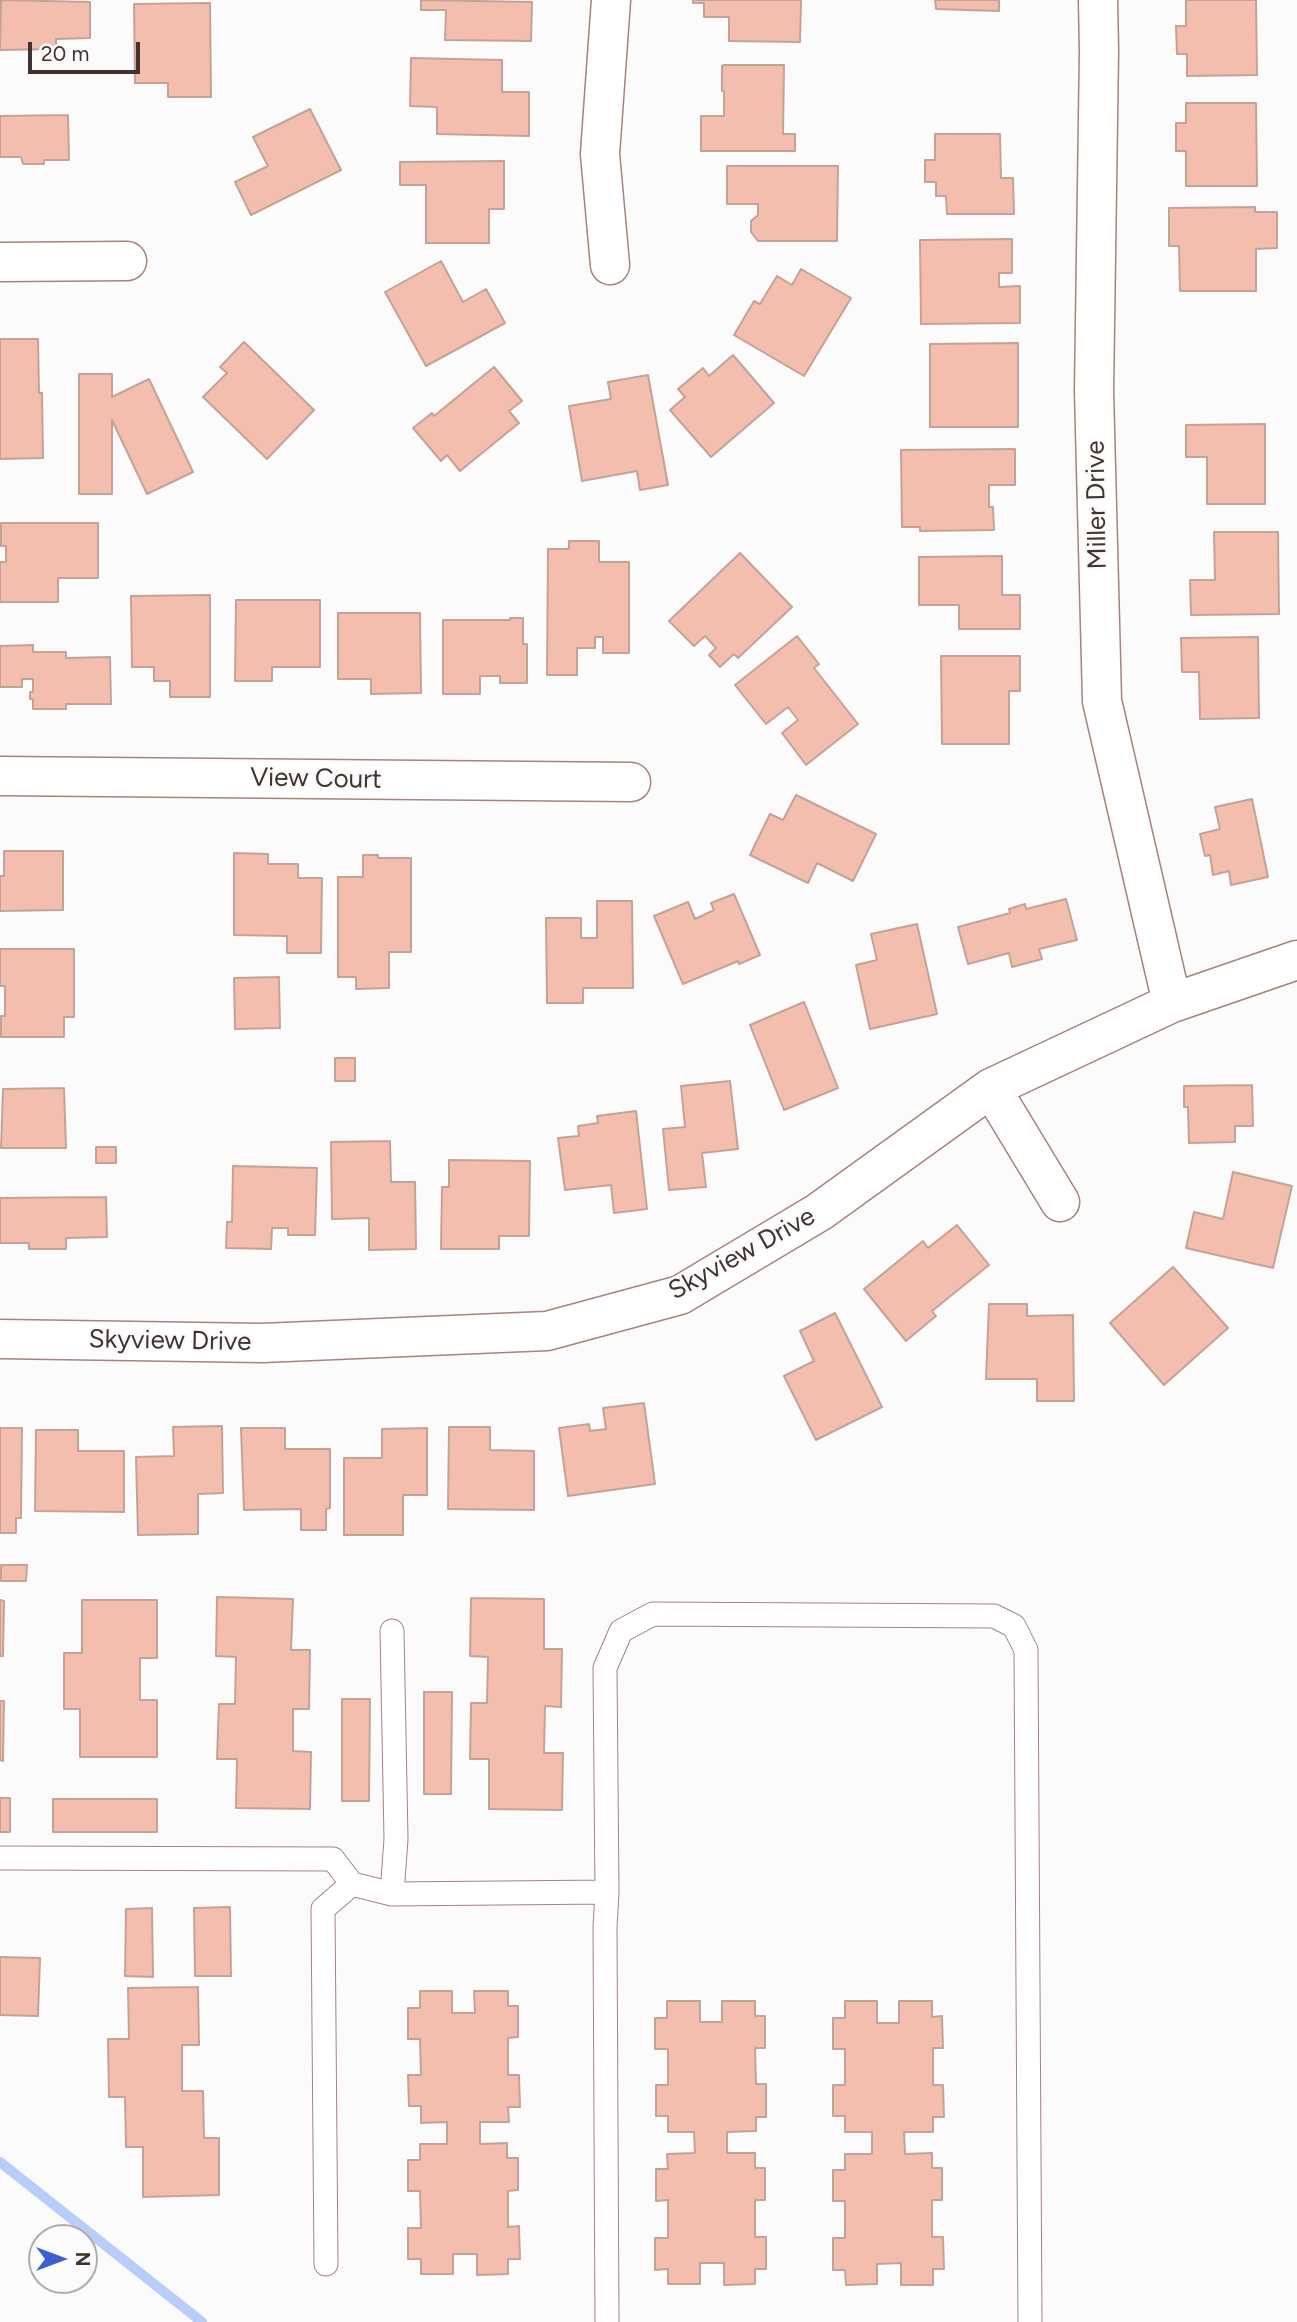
<!DOCTYPE html>
<html>
<head>
<meta charset="utf-8">
<style>
  body { margin:0 }
  #map { position:relative; width:1297px; height:2322px; overflow:hidden; background:#fbfbfb; font-family:Figtree,sans-serif }
  canvas { display:block }
  .north { position:absolute; left:28px; top:2224px; width:70px; height:70px; box-sizing:border-box; background:#fbfbfb; border:2px solid #b1aba9; border-radius:50%; rotate:90deg; font-size:19px; font-weight:700; line-height:28px; text-align:center; color:#41332f }
  .north::after { content:''; display:block; margin:auto; width:24px; height:32px; background:#3a60d1; clip-path:polygon(50% 0,100% 100%,50% 72%,0 100%) }
  .scale { position:absolute; left:28px; top:42px; width:112px; height:32px; box-sizing:border-box; border:4px solid #41332f; border-top:0; padding-left:9px; font-size:21px; line-height:24px; white-space:nowrap; color:#41332f; -webkit-text-stroke:5px #fbfbfb; paint-order:stroke }
</style>
</head>
<body>
<div id="map">
<canvas width="1297" height="2322"></canvas>
<div class="north">N</div>
<div class="scale">20 m</div>
</div>
<script>
const context = document.querySelector('canvas').getContext('2d');
context.lineJoin = 'round';
function shape(rows) {
  const path = new Path2D();
  for (const r of rows) {
    path.moveTo(r[0], r[1]);
    for (let i = 2; i < r.length; i += 2) path.lineTo(r[i], r[i + 1]);
  }
  return path;
}
function trace(path, color, width, dash) {
  context.strokeStyle = color;
  context.lineWidth = width;
  context.lineCap = dash ? 'butt' : 'round';
  context.setLineDash(dash || []);
  context.stroke(path);
}
function fillPath(path, color) {
  context.fillStyle = color;
  context.fill(path, 'evenodd');
}
function label(font, color, halo, rows, align = 'center') {
  context.font = font + ' Figtree,sans-serif';
  context.lineWidth = 5;
  context.setLineDash([]);
  context.textBaseline = 'middle';
  context.strokeStyle = halo;
  context.fillStyle = color;
  for (const [text, x, y, turn = 0] of rows) {
    context.save();
    context.translate(x, y);
    context.rotate((+turn || 0) * Math.PI / 180);
    context.textAlign = isNaN(turn) ? turn : align;
    if (halo) context.strokeText(text, 0, 0);
    context.fillText(text, 0, 0);
    context.restore();
  }
}
trace(shape([
  [0,2162,202,2322]
]), '#b9cdf9', 10);
const building = shape([
  [1,0,90,2,90,38,56,39,56,49,0,50,1,0],
  [421,0,532,2,531,41,445,40,446,10,421,10,421,0],
  [693,0,801,0,800,42,729,41,729,17,704,17,704,3,693,3,693,0],
  [935,0,999,0,999,11,936,9,935,0],
  [1186,0,1256,0,1257,75,1187,76,1187,54,1177,54,1176,26,1186,26,1186,0],
  [210,3,211,97,168,97,168,83,135,83,134,4,210,3],
  [411,58,502,60,502,92,529,92,529,136,437,134,437,107,410,106,411,58],
  [724,65,784,65,783,134,795,134,795,151,701,151,701,116,724,116,724,91,722,91,722,66,724,65],
  [1186,103,1256,103,1257,186,1186,186,1186,151,1176,151,1176,123,1186,123,1186,103],
  [310,109,341,170,251,215,235,182,268,166,253,137,310,109],
  [68,115,69,160,44,160,44,164,23,164,21,157,0,157,0,116,68,115],
  [935,134,1000,134,1001,178,1013,178,1014,214,947,214,946,196,936,196,936,182,925,182,925,160,935,160,935,134],
  [504,161,504,209,489,209,489,243,426,243,426,185,400,185,400,162,504,161],
  [727,166,838,166,837,241,758,241,751,232,751,221,758,215,758,204,727,204,727,166],
  [1255,207,1255,212,1277,212,1277,248,1256,249,1256,291,1180,291,1179,246,1169,246,1169,208,1255,207],
  [1012,239,1012,273,999,273,999,287,1020,286,1020,323,921,324,920,240,1012,239],
  [441,261,463,302,486,289,505,323,426,366,385,292,441,261],
  [801,269,851,298,804,376,734,335,754,301,760,304,777,276,792,285,801,269],
  [0,339,38,339,39,393,42,393,43,458,0,459,0,339],
  [244,342,314,410,267,459,203,397,227,373,220,367,244,342],
  [1018,343,1018,427,930,427,930,344,1018,343],
  [733,355,774,403,711,457,670,410,685,397,678,389,703,368,709,376,733,355],
  [494,367,522,401,509,411,519,423,460,471,447,455,441,461,413,428,432,413,434,416,494,367],
  [79,374,112,374,112,397,149,379,193,472,147,494,112,420,112,494,79,494,79,374],
  [648,375,668,485,640,490,637,471,582,481,569,406,611,399,608,382,648,375],
  [1265,424,1265,504,1207,504,1207,457,1186,457,1186,425,1265,424],
  [1015,449,1015,485,989,485,989,507,993,507,994,530,920,531,920,527,902,527,901,450,1015,449],
  [1,523,98,523,98,578,58,578,58,602,0,602,0,562,6,562,6,546,1,546,1,523],
  [1214,532,1278,532,1279,614,1191,615,1190,580,1215,580,1214,532],
  [569,541,599,541,599,562,629,562,629,653,603,653,603,637,595,637,595,648,577,648,577,675,547,675,548,549,569,549,569,541],
  [740,553,792,607,738,658,734,654,720,667,709,655,716,648,705,636,694,646,669,621,740,553],
  [1002,556,1002,595,1020,595,1020,629,959,629,959,605,919,605,919,557,1002,556],
  [210,595,210,697,170,697,170,681,154,681,154,667,132,667,131,596,210,595],
  [236,600,320,600,320,667,272,667,272,681,235,681,236,600],
  [338,613,420,613,421,693,371,694,371,679,338,679,338,613],
  [510,618,523,618,523,644,527,644,527,683,500,683,500,676,480,676,480,694,443,694,443,620,510,620,510,618],
  [797,636,819,664,814,668,858,724,806,765,782,733,798,720,788,707,766,724,735,685,797,636],
  [1258,637,1259,718,1200,719,1199,672,1182,672,1181,638,1258,637],
  [33,645,33,652,66,652,66,658,110,657,111,704,66,704,66,709,33,709,33,699,30,699,30,692,33,692,33,679,22,679,22,687,0,687,0,646,33,645],
  [941,656,1020,656,1020,691,1009,691,1009,744,942,744,941,656],
  [796,795,876,834,853,881,817,863,808,883,750,855,770,814,783,820,796,795],
  [1252,799,1268,877,1231,885,1229,871,1213,875,1210,855,1205,856,1200,834,1220,829,1215,807,1252,799],
  [4,851,63,851,63,910,0,911,0,876,4,876,4,851],
  [234,853,268,854,268,864,298,864,298,878,322,878,321,953,287,953,287,936,234,935,234,853],
  [363,855,378,855,378,858,411,858,411,952,389,952,389,988,356,989,356,977,338,977,338,877,363,877,363,855],
  [734,894,760,955,739,964,738,961,683,984,654,916,688,902,695,919,714,910,711,903,734,894],
  [1066,899,1077,940,1039,949,1042,959,1012,967,1009,953,968,964,958,927,1010,913,1009,909,1025,904,1026,909,1066,899],
  [597,901,632,901,633,988,583,988,583,1003,547,1003,546,918,581,918,581,938,597,938,597,901],
  [917,924,937,1014,870,1029,856,965,877,960,871,934,917,924],
  [0,949,74,949,74,1017,64,1017,64,1037,1,1037,1,1016,5,1016,5,986,0,986,0,949],
  [279,977,280,1028,235,1029,234,978,279,977],
  [804,1002,838,1088,784,1110,750,1025,804,1002],
  [335,1058,355,1058,355,1081,335,1081,335,1058],
  [730,1081,738,1149,702,1153,706,1187,669,1190,663,1129,685,1127,681,1086,730,1081],
  [1252,1085,1253,1126,1235,1126,1235,1142,1189,1143,1188,1107,1184,1107,1184,1086,1252,1085],
  [64,1088,66,1148,1,1148,3,1089,64,1088],
  [636,1111,647,1209,614,1213,611,1185,565,1190,558,1138,579,1136,578,1126,598,1123,597,1116,636,1111],
  [390,1141,391,1182,415,1182,416,1249,369,1250,369,1218,332,1219,331,1142,390,1141],
  [96,1147,116,1147,116,1163,96,1163,96,1147],
  [449,1160,530,1161,529,1236,499,1236,499,1249,441,1249,442,1187,449,1187,449,1160],
  [233,1166,317,1168,315,1235,288,1235,288,1228,272,1228,271,1249,226,1248,227,1222,232,1222,233,1166],
  [1233,1172,1292,1186,1273,1268,1186,1248,1194,1212,1223,1219,1233,1172],
  [106,1197,107,1237,66,1238,66,1249,29,1249,29,1243,0,1243,0,1198,106,1197],
  [957,1225,989,1265,932,1311,936,1316,906,1341,864,1289,923,1241,928,1248,957,1225],
  [1173,1267,1228,1328,1164,1385,1110,1323,1173,1267],
  [989,1304,1027,1304,1027,1316,1073,1315,1074,1401,1037,1401,1037,1379,986,1379,989,1304],
  [835,1313,882,1407,816,1440,784,1376,814,1361,800,1331,835,1313],
  [644,1403,655,1484,568,1496,559,1428,589,1424,590,1431,606,1429,603,1408,644,1403],
  [222,1426,223,1493,198,1494,198,1534,138,1535,136,1457,174,1456,173,1427,222,1426],
  [449,1427,490,1427,490,1450,534,1451,534,1510,448,1509,449,1427],
  [0,1428,22,1428,21,1518,16,1518,16,1533,0,1533,0,1428],
  [241,1428,285,1428,285,1449,330,1449,330,1508,326,1509,326,1530,301,1530,301,1509,244,1510,241,1428],
  [427,1428,427,1495,403,1495,403,1535,344,1535,344,1458,382,1458,382,1429,427,1428],
  [36,1430,78,1430,78,1451,124,1451,124,1512,35,1511,36,1430],
  [1,1565,27,1565,26,1581,1,1581,1,1565],
  [217,1597,293,1599,291,1650,310,1650,309,1709,293,1709,293,1751,311,1752,310,1809,236,1808,237,1759,217,1759,219,1704,235,1704,236,1657,216,1656,217,1597],
  [471,1598,544,1599,544,1649,562,1649,561,1707,545,1706,544,1753,563,1753,562,1810,489,1809,489,1759,470,1759,471,1703,487,1703,488,1657,470,1656,471,1598],
  [0,1600,4,1601,3,1656,0,1656,0,1600],
  [82,1600,157,1600,157,1658,140,1658,140,1700,157,1700,157,1757,80,1757,80,1709,64,1709,64,1653,82,1653,82,1600],
  [424,1692,452,1692,451,1794,424,1794,424,1692],
  [342,1699,370,1699,369,1801,342,1801,342,1699],
  [0,1701,4,1701,3,1761,0,1760,0,1701],
  [0,1798,10,1798,10,1832,0,1832,0,1798],
  [53,1799,157,1799,157,1832,53,1832,53,1799],
  [230,1907,231,1976,195,1976,194,1908,230,1907],
  [152,1908,153,1977,125,1976,126,1909,152,1908],
  [0,1957,40,1958,38,2016,0,2015,0,1957],
  [198,1987,199,2045,182,2045,182,2091,203,2091,204,2138,219,2138,219,2195,143,2197,143,2147,126,2147,125,2097,109,2097,108,2039,129,2039,128,1988,198,1987],
  [420,1991,452,1991,452,2013,475,2013,474,1991,508,1991,508,2006,518,2006,518,2037,508,2038,508,2075,519,2075,520,2107,508,2107,509,2122,480,2122,480,2144,507,2143,507,2158,518,2158,518,2190,508,2191,508,2227,519,2226,520,2259,508,2259,508,2274,477,2275,477,2254,453,2254,453,2274,421,2274,421,2259,408,2259,408,2228,421,2228,420,2191,408,2191,408,2160,420,2160,420,2144,447,2144,447,2122,421,2123,421,2106,409,2106,408,2075,421,2075,420,2039,408,2039,408,2008,420,2008,420,1991],
  [667,2001,700,2001,700,2022,722,2022,722,2001,755,2001,755,2016,765,2016,765,2048,755,2048,756,2084,766,2084,766,2117,756,2117,756,2131,727,2132,727,2153,755,2153,755,2168,765,2168,765,2200,755,2200,755,2237,766,2237,766,2269,755,2269,755,2284,724,2285,724,2263,700,2263,700,2284,668,2284,668,2269,655,2270,655,2238,668,2238,668,2200,656,2201,656,2169,668,2169,667,2154,695,2153,694,2132,668,2132,668,2116,656,2116,656,2085,668,2085,668,2049,655,2049,655,2018,667,2018,667,2001],
  [845,2001,877,2001,877,2023,899,2023,899,2001,932,2001,932,2017,942,2016,943,2048,933,2048,933,2085,943,2085,944,2117,933,2117,933,2132,904,2132,905,2154,932,2153,932,2168,942,2168,942,2200,932,2200,932,2237,943,2237,944,2269,933,2269,933,2285,901,2285,901,2263,877,2264,877,2284,846,2285,845,2270,833,2270,833,2238,845,2238,845,2201,833,2201,833,2170,845,2170,845,2154,872,2154,872,2132,845,2132,845,2116,833,2116,833,2085,845,2085,845,2049,833,2049,833,2018,845,2018,845,2001]
]);
fillPath(building, '#f3beae');
trace(building, '#c4a298', 2);
const lane = shape([
  [392,1631,396,1839,392,1894],
  [0,1858,333,1859,352,1884,392,1894,607,1892,605,1927,607,2322],
  [607,1892,605,1668,621,1631,653,1614,994,1616,1014,1626,1026,1650,1030,2322],
  [326,2264,323,1909,352,1884]
]);
const street = shape([
  [1098,0,1099,51,1094,391,1102,701,1172,1003],
  [0,262,127,261],
  [610,265,600,154,611,0],
  [0,776,631,782],
  [991,1088,1060,1202],
  [0,1339,262,1343,547,1331,680,1295,819,1212,991,1088,1172,1003,1297,960]
]);
trace(lane, '#a5847a', 25);
trace(street, '#a5847a', 41);
trace(lane, '#fff', 23);
trace(street, '#fff', 38);
label('26px', '#41332f', '#fbfbfb', [
  ["Miller Drive",1097,505,-91],
  ["View Court",316,779,1],
  ["Skyview Drive",742,1254,-29],
  ["Skyview Drive",170,1341,1]
]);
</script>
</body>
</html>
